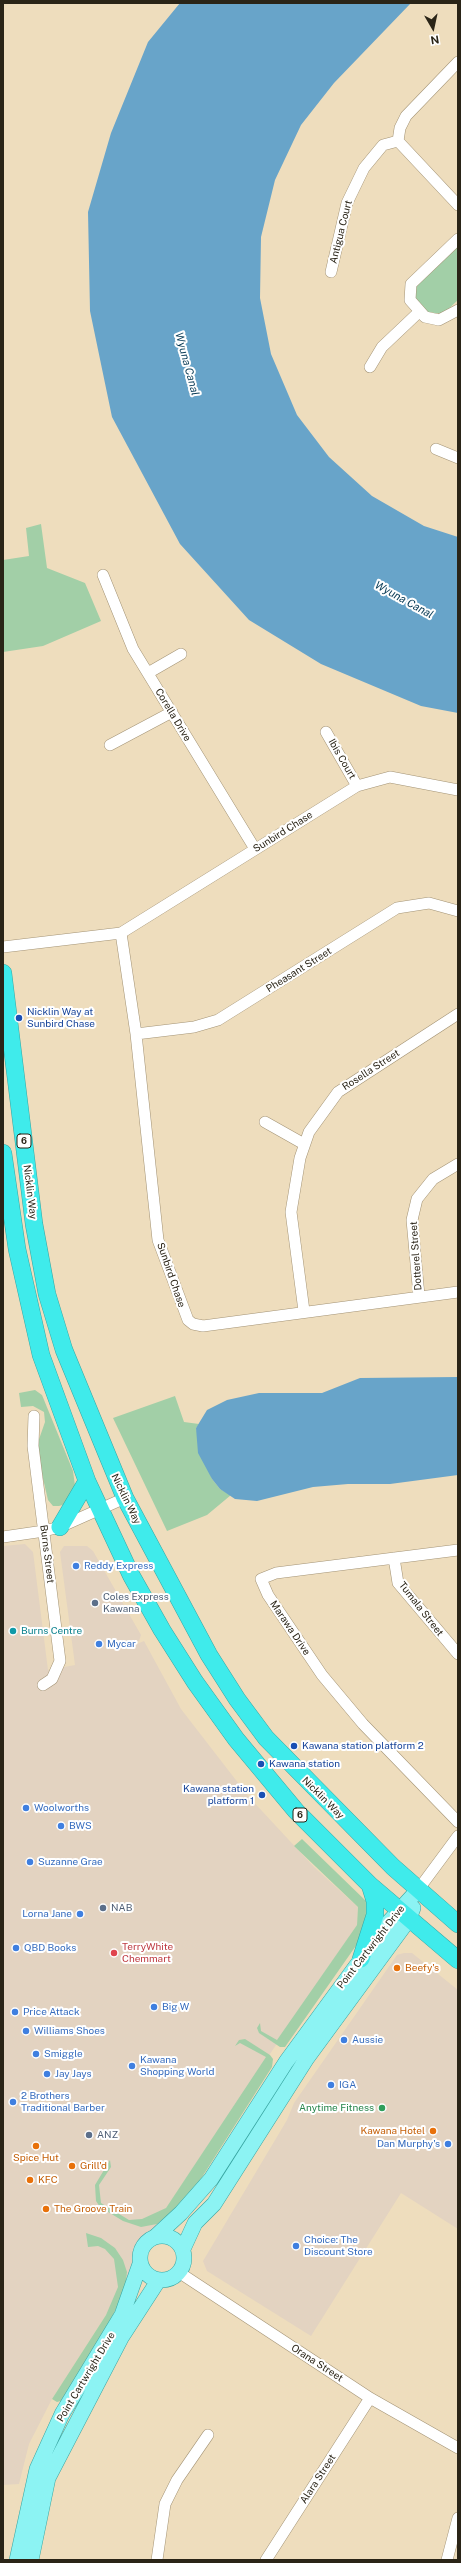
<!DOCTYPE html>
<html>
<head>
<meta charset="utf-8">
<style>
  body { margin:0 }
  #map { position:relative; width:461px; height:2563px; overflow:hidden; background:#eeddbd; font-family:"Public Sans",sans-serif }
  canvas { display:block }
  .frame { position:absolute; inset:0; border:4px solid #2a2417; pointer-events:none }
  .north { position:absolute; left:413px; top:8px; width:40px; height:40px; -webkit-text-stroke:3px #fff; paint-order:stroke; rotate:171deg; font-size:11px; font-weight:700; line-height:16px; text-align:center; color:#2a2417 }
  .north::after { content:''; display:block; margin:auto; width:14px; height:18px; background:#2a2417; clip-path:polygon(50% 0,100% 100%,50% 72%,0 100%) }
</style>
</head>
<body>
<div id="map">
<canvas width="461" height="2563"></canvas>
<div class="frame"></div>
<div class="north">N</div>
</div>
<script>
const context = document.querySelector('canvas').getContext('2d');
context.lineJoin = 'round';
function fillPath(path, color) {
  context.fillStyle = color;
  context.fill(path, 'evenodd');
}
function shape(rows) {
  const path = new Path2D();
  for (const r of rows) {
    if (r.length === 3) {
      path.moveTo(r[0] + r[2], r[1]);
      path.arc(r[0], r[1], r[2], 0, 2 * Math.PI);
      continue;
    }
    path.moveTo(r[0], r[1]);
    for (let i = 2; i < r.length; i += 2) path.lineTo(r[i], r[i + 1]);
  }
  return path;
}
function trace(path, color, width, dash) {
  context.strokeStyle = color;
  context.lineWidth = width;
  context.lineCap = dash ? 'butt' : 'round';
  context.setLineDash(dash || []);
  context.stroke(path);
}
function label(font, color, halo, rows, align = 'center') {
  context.font = font + ' "Public Sans",sans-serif';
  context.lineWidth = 4;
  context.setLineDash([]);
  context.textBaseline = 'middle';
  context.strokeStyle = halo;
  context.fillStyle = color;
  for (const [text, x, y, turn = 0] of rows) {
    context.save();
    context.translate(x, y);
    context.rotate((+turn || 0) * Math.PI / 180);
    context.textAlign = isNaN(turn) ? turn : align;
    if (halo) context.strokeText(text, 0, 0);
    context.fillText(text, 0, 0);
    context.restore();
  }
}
fillPath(shape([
  [25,1544,33,1552,48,1670,75,1665,60,1552,64,1546,87,1546,93,1551,141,1635,139,1641,125,1649,144,1641,181,1709,249,1797,314,1867,358,1907,357,1925,166,2208,106,2315,52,2399,29,2444,19,2484,3,2485,3,1546],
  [404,1953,412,1953,458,1990,458,2229,401,2193,311,2336,207,2271,203,2261,287,2120,294,2103,397,1955]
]), '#e3d3c1');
fillPath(shape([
  [458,246,458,300,443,314,427,312,415,298,414,287],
  [41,524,47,568,85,583,101,621,43,646,3,652,3,560,29,556,26,528],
  [35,1390,42,1395,73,1471,75,1486,66,1504,59,1506,53,1506,48,1500,38,1457,37,1445,45,1422,44,1412,33,1406,21,1407,19,1393],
  [175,1396,184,1422,199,1424,196,1428,212,1479,220,1489,231,1495,207,1515,167,1531,113,1418],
  [302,1839,367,1902,370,1908,360,1940,285,2047,280,2047,259,2033,257,2028,260,2023,261,2031,277,2040,357,1925,358,1907,294,1846],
  [245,2039,270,2055,273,2059,272,2067,190,2196,157,2224,141,2227,123,2221,100,2207,96,2201,95,2185,110,2160,111,2167,99,2185,101,2203,129,2220,142,2219,166,2208,266,2057,240,2043,235,2046,239,2040],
  [86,2233,101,2238,115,2248,123,2260,127,2272,125,2290,112,2317,61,2401,57,2402,52,2399,106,2315,118,2287,114,2259,105,2249,98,2246,88,2247]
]), '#a2cfa7');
fillPath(shape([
  [180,3,411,3,334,83,301,125,275,180,261,237,260,298,271,354,297,415,329,457,372,496,424,526,458,537,458,713,421,706,321,664,249,620,180,544,112,417,90,311,88,212,111,133,148,42],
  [458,1377,458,1475,390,1484,348,1484,313,1487,257,1501,235,1499,220,1489,212,1479,198,1453,196,1428,207,1410,227,1400,259,1393,322,1393,360,1378]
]), '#68a4c9');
const minor = shape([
  [398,141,400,128,406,116,458,62],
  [398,141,458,205],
  [458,239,411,284,410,300,425,317,439,320,458,310],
  [331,272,347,203,364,168,383,145,398,141],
  [370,367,382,347,419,312],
  [436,449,458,458],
  [103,575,133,649,255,849],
  [148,673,181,654],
  [326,732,357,786],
  [110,745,172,712],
  [121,933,136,1034,158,1240,188,1320,193,1324,203,1326,458,1292],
  [3,947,121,933,357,786,390,777,458,790],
  [136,1034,194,1027,218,1020,397,908,429,903,458,911],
  [265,1122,304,1144],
  [419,1296,412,1220,417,1199,433,1179,458,1164],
  [304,1311,291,1212,300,1158,309,1132,338,1092,458,1014],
  [34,1416,33,1446,60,1661,52,1679,43,1685],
  [3,1537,44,1531,60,1527,125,1498],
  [458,1550,276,1573,261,1579,268,1595,322,1675,363,1724,458,1822],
  [394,1558,398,1583,458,1654],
  [418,1890,458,1836],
  [180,2273,370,2398,458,2448],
  [157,2560,165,2504,177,2480,208,2435],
  [266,2560,370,2398],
  [447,2560,458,2518]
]);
const major = shape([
  [162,2258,22],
  [155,2237,181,2213,211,2179,286,2062,387,1924,418,1890],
  [183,2249,195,2223,214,2204,307,2058,409,1919,413,1908],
  [17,2560,37,2469,62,2414,122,2315,140,2264],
  [31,2560,48,2478,121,2338,158,2281]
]);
const highway = shape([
  [3,973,34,1224,47,1294,64,1350,125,1498,209,1655,237,1699,266,1738,393,1867,458,1924],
  [3,1153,17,1249,41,1355,87,1481,131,1575,162,1630,195,1682,236,1739,296,1811,370,1885,458,1960],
  [60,1527,87,1481],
  [361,1959,375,1915,375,1901,370,1885]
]);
trace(minor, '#a39375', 12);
trace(major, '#38a5a1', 16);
trace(highway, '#38a5a1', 18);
trace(minor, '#fff', 11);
trace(major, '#8cf3f3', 15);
trace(highway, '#3febeb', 17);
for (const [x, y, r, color] of [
  [19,1018,4,"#1a4fb4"],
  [76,1566,4,"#3f7fe0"],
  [95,1603,4,"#5c6f8a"],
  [13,1631,4,"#0f9aa8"],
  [99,1644,4,"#3f7fe0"],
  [294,1746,4,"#1a4fb4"],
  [261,1764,4,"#1a4fb4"],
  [262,1795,4,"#1a4fb4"],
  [26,1808,4,"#3f7fe0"],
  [61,1826,4,"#3f7fe0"],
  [30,1862,4,"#3f7fe0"],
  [103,1908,4,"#5c6f8a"],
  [80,1914,4,"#3f7fe0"],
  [16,1948,4,"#3f7fe0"],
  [114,1953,4,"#e0444e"],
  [397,1968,4,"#e8710a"],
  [154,2007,4,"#3f7fe0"],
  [15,2012,4,"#3f7fe0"],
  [26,2031,4,"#3f7fe0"],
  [344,2040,4,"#3f7fe0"],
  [36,2054,4,"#3f7fe0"],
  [132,2066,4,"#3f7fe0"],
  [47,2074,4,"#3f7fe0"],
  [331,2085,4,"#3f7fe0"],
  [13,2102,4,"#3f7fe0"],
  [382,2108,4,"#2e9e5b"],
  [433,2131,4,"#e8710a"],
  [89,2135,4,"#5c6f8a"],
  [448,2144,4,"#3f7fe0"],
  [36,2146,4,"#e8710a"],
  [72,2166,4,"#e8710a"],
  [30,2180,4,"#e8710a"],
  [46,2209,4,"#e8710a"],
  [296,2246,4,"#3f7fe0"]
]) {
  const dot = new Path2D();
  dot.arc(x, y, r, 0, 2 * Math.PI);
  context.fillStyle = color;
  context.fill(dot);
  trace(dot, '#fff', 1.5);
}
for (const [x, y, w] of [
  [24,1141,14],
  [300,1815,14]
]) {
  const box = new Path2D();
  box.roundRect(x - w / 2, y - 7, w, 14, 3);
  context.fillStyle = '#fff';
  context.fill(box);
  trace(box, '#2a2417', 1);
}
label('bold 9px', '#2a2417', null, [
  ["6",24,1141],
  ["6",300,1815]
]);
label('10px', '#2a2417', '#fff', [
  ["Antigua Court",341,232,-76],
  ["Corella Drive",173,715,59],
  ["Ibis Court",342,759,60],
  ["Sunbird Chase",283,832,-32],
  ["Pheasant Street",299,970,-32],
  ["Rosella Street",371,1070,-33],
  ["Nicklin Way",30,1192,83],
  ["Dotterel Street",416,1256,-94],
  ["Sunbird Chase",171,1275,71],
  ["Nicklin Way",126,1499,64],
  ["Burns Street",47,1554,83],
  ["Tumala Street",421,1609,52],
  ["Marawa Drive",290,1628,56],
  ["Nicklin Way",323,1798,45],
  ["Point Cartwright Drive",371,1947,-52],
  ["Orana Street",317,2363,33],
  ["Point Cartwright Drive",86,2377,-59],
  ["Alara Street",318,2479,-57]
]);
label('10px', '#164399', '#fff', [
  ["Nicklin Way at",27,1012],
  ["Sunbird Chase",27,1024],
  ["Kawana station platform 2",302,1746],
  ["Kawana station",269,1764],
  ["Kawana station",254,1789,"right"],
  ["platform 1",254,1801,"right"]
], 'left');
label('10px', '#366cbe', '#fff', [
  ["Reddy Express",84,1566],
  ["Mycar",107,1644],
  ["Woolworths",34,1808],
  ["BWS",69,1826],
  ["Suzanne Grae",38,1862],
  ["Lorna Jane",72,1914,"right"],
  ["QBD Books",24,1948],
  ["Big W",162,2007],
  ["Price Attack",23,2012],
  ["Williams Shoes",34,2031],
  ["Aussie",352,2040],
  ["Smiggle",44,2054],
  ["Kawana",140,2060],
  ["Shopping World",140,2072],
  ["Jay Jays",55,2074],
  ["IGA",339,2085],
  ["2 Brothers",21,2096],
  ["Traditional Barber",21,2108],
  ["Dan Murphy's",440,2144,"right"],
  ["Choice: The",304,2240],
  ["Discount Store",304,2252]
], 'left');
label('10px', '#4e5e75', '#fff', [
  ["Coles Express",103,1597],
  ["Kawana",103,1609],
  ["NAB",111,1908],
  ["ANZ",97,2135]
], 'left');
label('10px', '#0d838f', '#fff', [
  ["Burns Centre",21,1631]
], 'left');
label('10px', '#be3a42', '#fff', [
  ["TerryWhite",122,1947],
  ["Chemmart",122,1959]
], 'left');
label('10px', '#c56008', '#fff', [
  ["Beefy's",405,1968],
  ["Kawana Hotel",425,2131,"right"],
  ["Spice Hut",36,2158,"center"],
  ["Grill'd",80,2166],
  ["KFC",38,2180],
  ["The Groove Train",54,2209]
], 'left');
label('10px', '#27864d', '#fff', [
  ["Anytime Fitness",374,2108]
], 'right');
label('italic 11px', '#083b56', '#fff', [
  ["Wyuna Canal",187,364,75],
  ["Wyuna Canal",404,600,29]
]);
</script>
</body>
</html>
